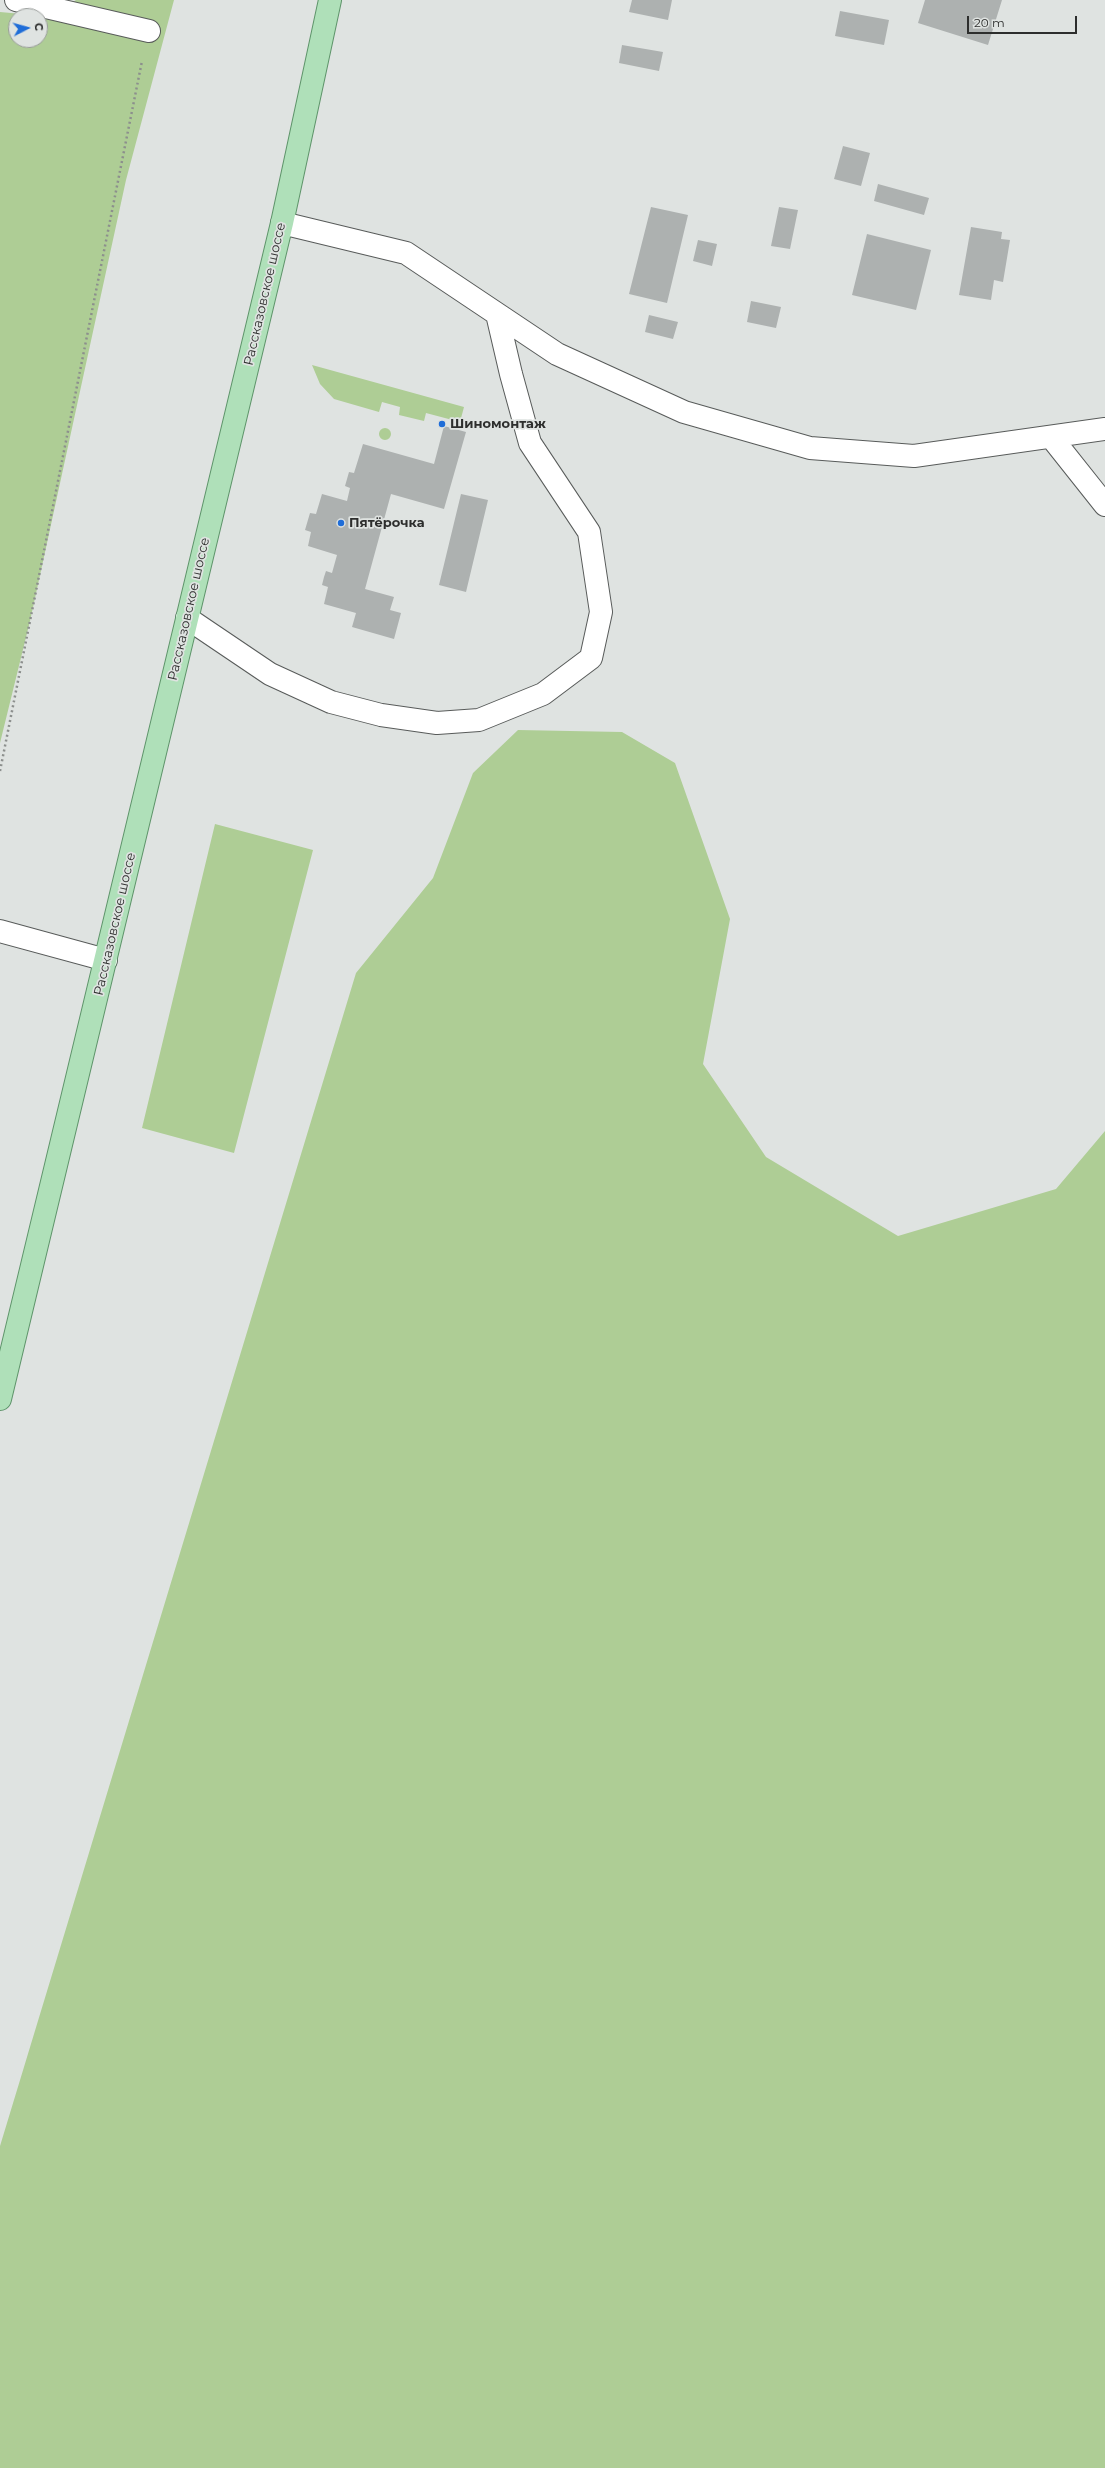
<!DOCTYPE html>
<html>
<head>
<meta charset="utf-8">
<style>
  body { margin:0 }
  #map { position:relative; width:1105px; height:2468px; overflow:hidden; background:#dfe3e1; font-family:Montserrat,sans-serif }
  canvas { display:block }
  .north { position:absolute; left:8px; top:8px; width:40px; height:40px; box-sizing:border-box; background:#dfe3e1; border:1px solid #989b99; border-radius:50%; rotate:84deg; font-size:11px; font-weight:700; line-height:16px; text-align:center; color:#2d2e2d }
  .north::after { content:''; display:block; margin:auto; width:14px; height:18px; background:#1f6dd8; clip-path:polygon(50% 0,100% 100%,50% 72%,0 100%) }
  .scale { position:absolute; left:967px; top:16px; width:110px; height:18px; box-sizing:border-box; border:2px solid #2d2e2d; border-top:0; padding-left:5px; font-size:12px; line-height:14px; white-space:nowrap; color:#2d2e2d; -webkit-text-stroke:3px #dfe3e1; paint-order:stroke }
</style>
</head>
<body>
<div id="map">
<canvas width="1105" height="2468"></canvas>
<div class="north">С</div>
<div class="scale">20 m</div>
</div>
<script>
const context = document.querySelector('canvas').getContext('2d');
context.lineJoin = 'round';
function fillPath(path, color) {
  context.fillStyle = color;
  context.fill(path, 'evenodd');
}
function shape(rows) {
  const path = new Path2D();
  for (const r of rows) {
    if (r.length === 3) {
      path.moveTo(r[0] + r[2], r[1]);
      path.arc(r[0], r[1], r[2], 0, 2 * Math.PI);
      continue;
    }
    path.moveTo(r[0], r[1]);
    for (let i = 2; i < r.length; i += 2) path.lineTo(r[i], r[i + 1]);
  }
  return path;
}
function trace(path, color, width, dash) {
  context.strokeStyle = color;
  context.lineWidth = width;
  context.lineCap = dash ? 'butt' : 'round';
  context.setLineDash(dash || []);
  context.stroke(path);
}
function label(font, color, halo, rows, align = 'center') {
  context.font = font + ' Montserrat,sans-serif';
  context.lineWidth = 3.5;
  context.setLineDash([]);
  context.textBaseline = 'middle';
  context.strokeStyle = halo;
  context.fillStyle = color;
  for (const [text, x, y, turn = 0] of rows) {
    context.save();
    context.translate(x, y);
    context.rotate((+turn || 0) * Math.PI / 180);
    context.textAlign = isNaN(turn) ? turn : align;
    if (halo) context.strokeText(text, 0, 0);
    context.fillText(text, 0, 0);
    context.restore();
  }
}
fillPath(shape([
  [76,0,174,0,126,180,30,621,0,743,0,12,33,15,65,7],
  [16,16,40,16,40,40,16,40],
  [312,365,464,407,460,422,426,413,424,421,399,415,400,407,382,402,379,412,334,399,320,384],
  [385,434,6],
  [518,730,622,732,675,763,730,919,703,1064,766,1157,898,1236,1056,1189,1105,1131,1105,2468,0,2468,0,2146,356,973,433,878,473,773],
  [215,824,313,850,234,1153,142,1128]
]), '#aecd95');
fillPath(shape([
  [632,0,672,0,668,20,629,12],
  [925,0,1002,0,988,45,918,23],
  [840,11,889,20,884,45,835,36],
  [622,45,663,52,659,71,619,63],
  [843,146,870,153,861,186,834,179],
  [878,184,929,198,924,215,874,201],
  [651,207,688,215,667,303,629,294],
  [779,207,798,210,790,249,771,246],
  [971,227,1002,232,1001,239,1010,240,1003,282,994,280,991,300,959,295],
  [867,234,931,250,916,310,852,295],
  [698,240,717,244,712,266,693,261],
  [751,301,781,307,776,328,747,322],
  [649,315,678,322,673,339,645,332],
  [444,426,466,432,444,509,391,494,365,589,394,597,390,610,401,613,394,639,352,627,356,613,324,604,328,587,322,585,324,577,326,571,332,573,337,555,308,546,311,532,305,530,310,513,316,514,322,494,347,501,350,488,345,486,349,472,354,473,363,444,434,464],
  [461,494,488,500,466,592,439,585]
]), '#adb1b0');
const minor = shape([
  [16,0,149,31],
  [282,223,406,253,557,354,684,412,810,448,914,456,1105,429],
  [1051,437,1105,505],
  [187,618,270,674,331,702,381,715,437,723,479,720,543,694,591,658,601,612,589,532,530,443,511,374,497,314],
  [0,931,106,960]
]);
const major = shape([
  [0,1399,282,223,330,0]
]);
trace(minor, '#585b5a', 24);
trace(major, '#5e946a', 24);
trace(shape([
  [0,771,142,61]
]), '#8c8f8d', 2.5, [2, 3]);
trace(minor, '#fff', 22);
trace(major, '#afe0b9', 22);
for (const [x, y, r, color] of [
  [442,424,4,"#1f6dd8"],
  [341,523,4,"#1f6dd8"]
]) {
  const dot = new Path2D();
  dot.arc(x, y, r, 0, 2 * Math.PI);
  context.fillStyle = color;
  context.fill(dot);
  trace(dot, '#dfe3e1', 1.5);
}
label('13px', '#2d2e2d', '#dfe3e1', [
  ["Рассказовское шоссе",265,294,-77],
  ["Рассказовское шоссе",189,609,-77],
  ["Рассказовское шоссе",115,924,-77]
]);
label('bold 13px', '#2d2e2d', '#dfe3e1', [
  ["Шиномонтаж",450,424],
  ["Пятёрочка",349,523]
], 'left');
</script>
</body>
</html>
